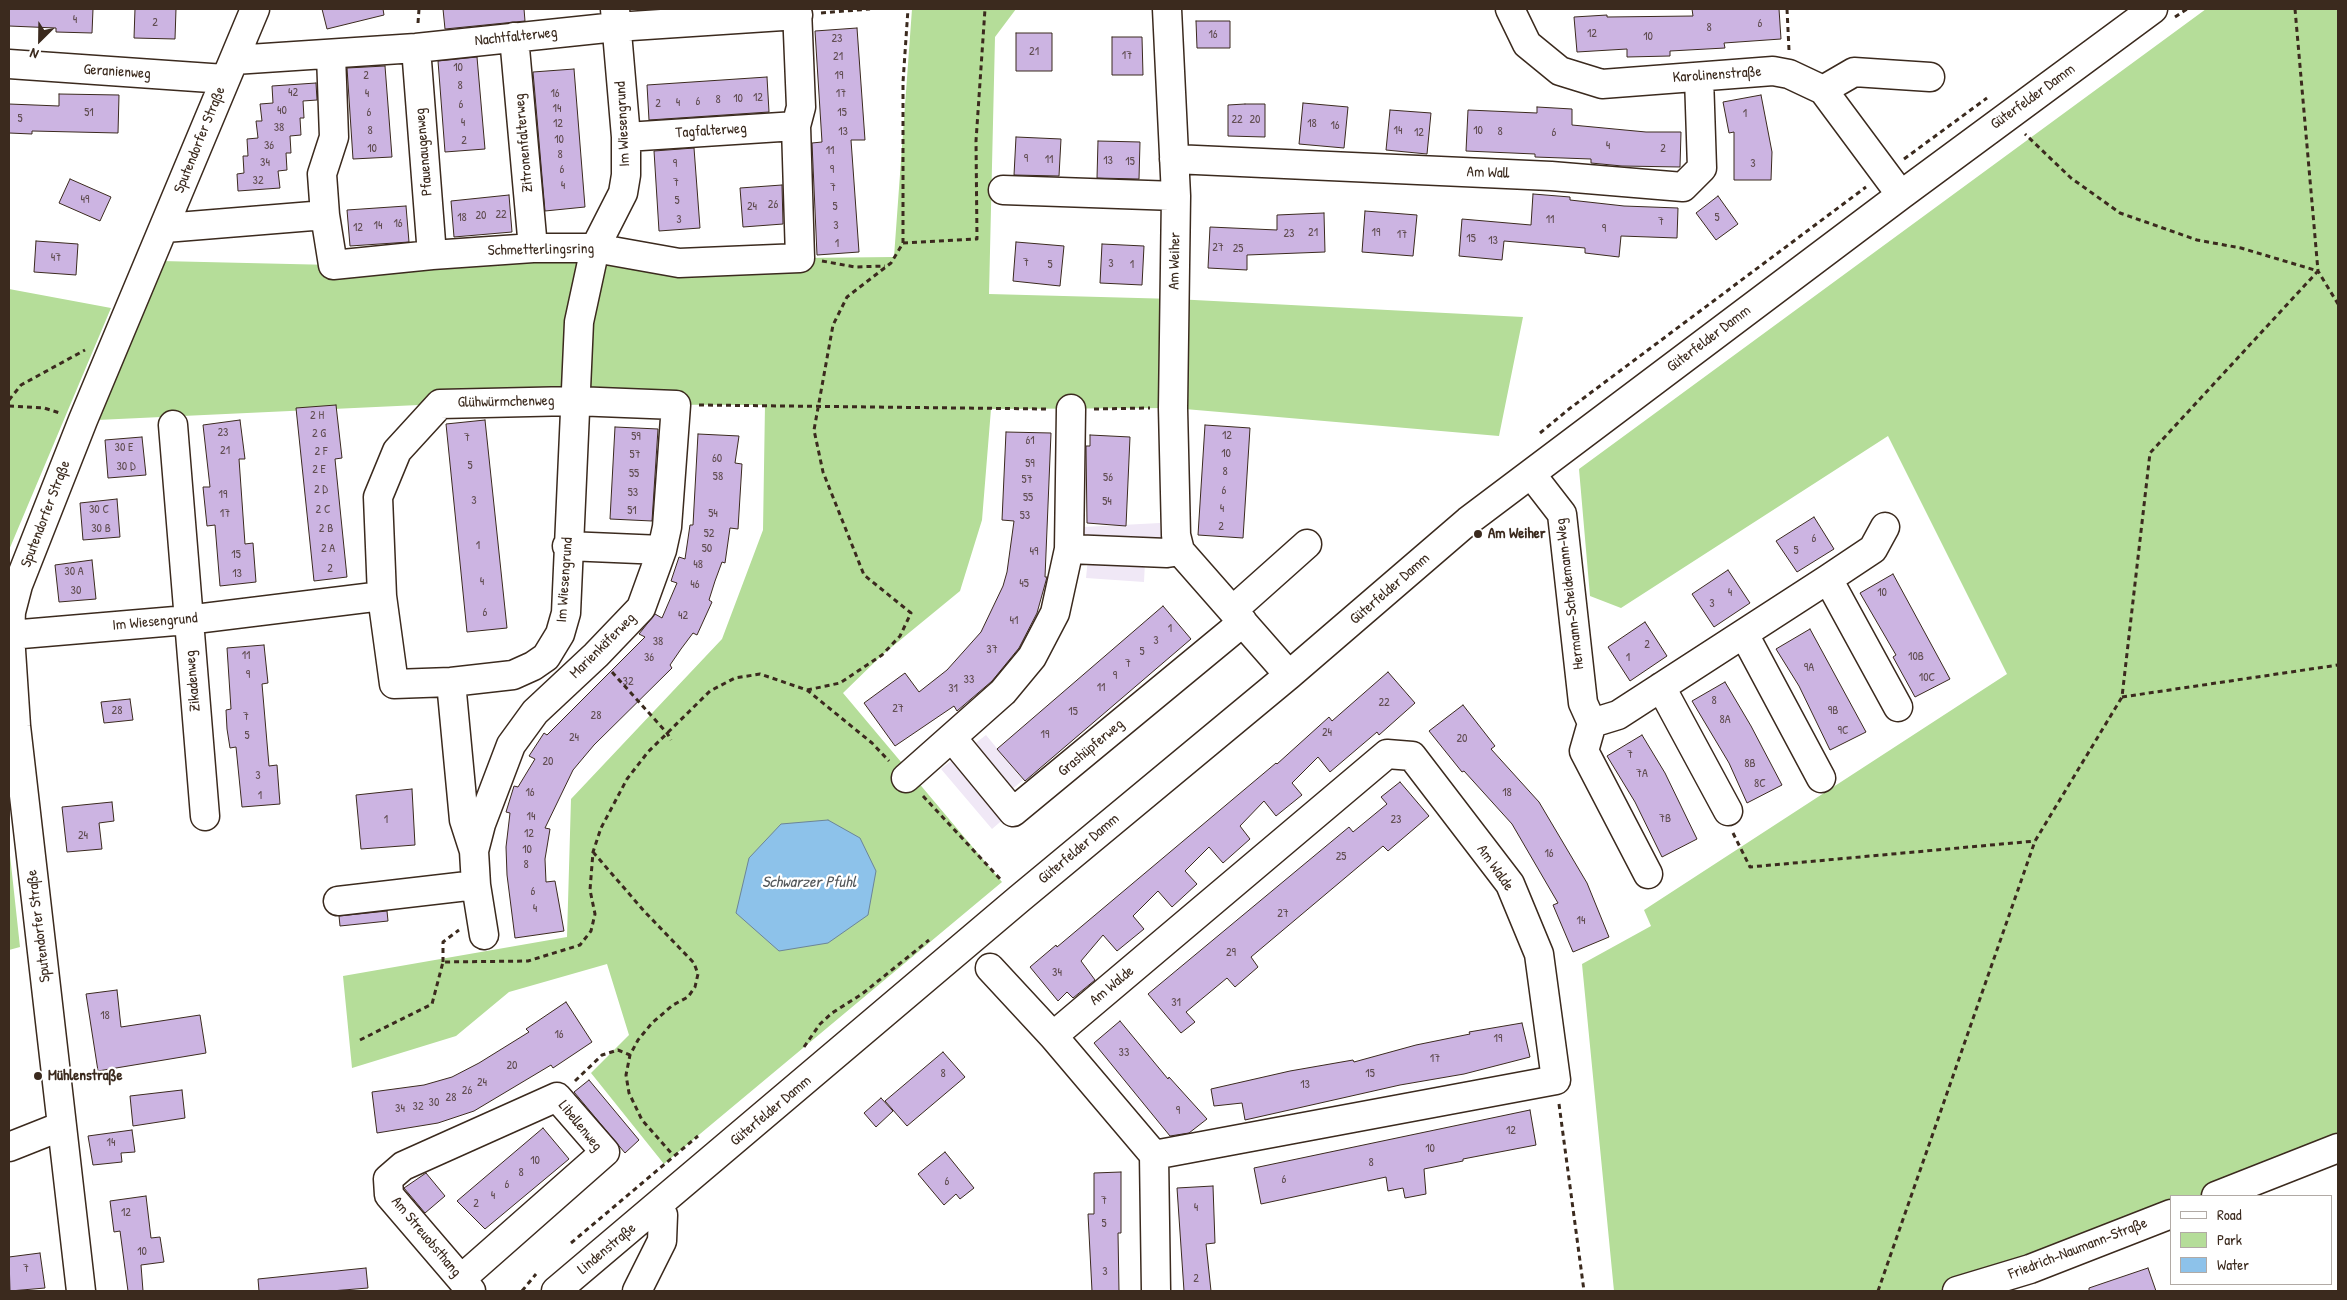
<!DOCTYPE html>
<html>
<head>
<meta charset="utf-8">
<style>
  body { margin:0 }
  #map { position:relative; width:2347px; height:1300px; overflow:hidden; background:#fff; font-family:"Patrick Hand",sans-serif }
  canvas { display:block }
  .frame { position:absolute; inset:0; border:10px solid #3b2a1e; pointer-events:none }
  .legend { position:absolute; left:2170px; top:1195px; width:162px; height:90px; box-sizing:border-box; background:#fff; border:1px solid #b1aaa5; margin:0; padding:6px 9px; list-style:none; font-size:15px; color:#3b2a1e }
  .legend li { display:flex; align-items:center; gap:10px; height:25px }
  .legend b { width:25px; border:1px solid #b1aaa5 }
  .north { position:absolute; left:15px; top:15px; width:50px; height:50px; -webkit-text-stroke:4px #fff; paint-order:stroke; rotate:203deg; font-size:14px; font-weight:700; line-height:20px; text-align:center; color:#3b2a1e }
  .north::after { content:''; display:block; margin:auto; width:18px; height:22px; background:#3b2a1e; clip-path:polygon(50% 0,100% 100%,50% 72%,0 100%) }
</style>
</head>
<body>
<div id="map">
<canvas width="2347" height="1300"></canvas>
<div class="frame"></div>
<ul class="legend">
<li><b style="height:6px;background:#fff"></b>Road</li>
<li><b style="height:14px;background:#b5dd99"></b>Park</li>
<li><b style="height:14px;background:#8dc2ea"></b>Water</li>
</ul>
<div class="north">N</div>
</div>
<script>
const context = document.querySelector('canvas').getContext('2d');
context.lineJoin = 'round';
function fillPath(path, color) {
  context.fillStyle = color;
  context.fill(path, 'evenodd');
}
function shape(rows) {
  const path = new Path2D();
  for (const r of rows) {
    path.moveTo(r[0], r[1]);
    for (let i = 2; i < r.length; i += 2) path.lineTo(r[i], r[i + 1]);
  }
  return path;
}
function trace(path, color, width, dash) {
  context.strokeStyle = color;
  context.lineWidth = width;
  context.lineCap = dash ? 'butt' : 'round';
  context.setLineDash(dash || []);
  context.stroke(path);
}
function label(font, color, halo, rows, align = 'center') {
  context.font = font + ' "Patrick Hand",sans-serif';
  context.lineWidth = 4.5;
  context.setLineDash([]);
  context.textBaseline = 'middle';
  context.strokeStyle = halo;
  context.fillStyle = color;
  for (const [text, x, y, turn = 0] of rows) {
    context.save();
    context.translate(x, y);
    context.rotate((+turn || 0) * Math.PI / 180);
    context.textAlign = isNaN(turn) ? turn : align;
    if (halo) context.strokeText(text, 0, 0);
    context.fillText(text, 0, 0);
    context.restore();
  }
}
fillPath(shape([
  [1160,523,1161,538,1084,541,1083,527],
  [1088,558,1145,562,1144,582,1086,578],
  [986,735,1023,780,1010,791,973,745],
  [956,757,1006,817,992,829,941,769]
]), '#f0e8f6');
fillPath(shape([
  [912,9,1016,9,995,37,989,294,1175,299,1523,317,1499,436,1173,408,991,409,982,520,960,591,882,655,843,693,1002,882,664,1164,591,1073,629,1035,607,964,509,992,456,1036,352,1068,343,976,567,937,571,799,722,639,763,530,765,405,440,404,97,420,161,261,333,265,432,255,800,258,894,257],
  [2206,9,2338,9,2338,1148,2216,1196,2171,1196,2171,1214,1957,1291,1614,1291,1582,964,1651,926,1644,910,2007,674,1888,436,1621,608,1590,596,1579,469],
  [9,289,111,308,9,550],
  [9,846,20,947,9,950]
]), '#b5dd99');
const water = shape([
  [828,820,860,838,876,871,868,915,828,943,779,951,736,913,749,858,781,824,828,820]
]);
fillPath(water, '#8dc2ea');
trace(water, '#6c8598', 1);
const building = shape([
  [9,9,93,9,92,33,56,32,56,28,9,26,9,9],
  [135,9,176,9,175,39,134,38,135,9],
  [322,9,383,9,384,15,327,29,322,9],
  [443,9,524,9,525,21,445,29,443,9],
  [1692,9,1779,9,1781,39,1724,43,1725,48,1670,51,1670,56,1627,57,1627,49,1577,52,1574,17,1607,15,1607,17,1693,16,1692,9],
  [1196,21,1230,21,1230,48,1197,48,1196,21],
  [857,28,865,140,851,140,859,252,817,255,812,143,822,142,815,31,857,28],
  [1016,33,1052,33,1052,71,1016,71,1016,33],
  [1112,37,1142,37,1143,75,1112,75,1112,37],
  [477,57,485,149,445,152,438,61,477,57],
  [385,66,392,157,353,159,347,68,385,66],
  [574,69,585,207,545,211,533,72,574,69],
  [767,77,769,112,649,120,647,85,767,77],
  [316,83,317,100,303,101,304,118,300,118,301,135,290,136,291,153,286,153,287,170,278,171,280,188,238,191,237,174,244,173,243,156,248,156,247,139,258,138,256,121,262,121,260,104,273,103,272,86,316,83],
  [59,94,119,95,118,133,32,131,32,134,9,133,9,104,59,106,59,94],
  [1761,95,1772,152,1771,180,1734,180,1734,132,1729,133,1723,102,1761,95],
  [1303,103,1348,107,1344,148,1299,144,1303,103],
  [1245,104,1265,104,1265,137,1228,136,1228,105,1245,104],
  [1537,107,1572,109,1572,125,1646,132,1681,132,1680,167,1622,166,1591,163,1591,159,1535,157,1535,154,1466,151,1468,110,1537,113,1537,107],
  [1390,110,1431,113,1427,154,1386,150,1390,110],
  [1016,137,1061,139,1059,176,1014,175,1016,137],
  [1098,141,1140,142,1139,179,1097,178,1098,141],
  [694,148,700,228,659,231,654,151,694,148],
  [70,179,111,197,100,221,59,203,70,179],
  [782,185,783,224,743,227,740,188,782,185],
  [1533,194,1570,197,1570,200,1624,206,1678,208,1677,238,1621,236,1619,257,1585,253,1585,248,1504,241,1502,260,1459,256,1462,219,1531,225,1533,194],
  [509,195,512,232,454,237,451,201,509,195],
  [1718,196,1738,224,1716,240,1696,213,1718,196],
  [406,206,409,242,350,246,347,210,406,206],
  [1365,211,1417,215,1413,256,1362,252,1365,211],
  [1324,213,1325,252,1247,255,1247,270,1208,268,1210,227,1277,230,1277,215,1324,213],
  [36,241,78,244,76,275,34,272,36,241],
  [1016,242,1064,246,1060,286,1013,281,1016,242],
  [1102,244,1144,246,1142,285,1100,283,1102,244],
  [336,405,342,458,335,459,347,577,314,581,296,408,336,405],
  [240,420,245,459,239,459,245,544,253,543,256,582,220,586,215,525,207,526,203,487,210,487,203,425,240,420],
  [485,420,507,628,467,632,446,424,485,420],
  [1205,425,1250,428,1243,538,1198,535,1205,425],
  [615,427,658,429,652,521,610,519,615,427],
  [1006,432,1051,433,1045,577,1047,577,1037,613,1019,648,992,681,957,711,954,706,895,746,864,703,905,673,919,692,947,670,981,632,1003,586,1007,572,1014,521,1002,520,1006,432],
  [698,434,739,436,735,463,742,464,738,529,730,528,725,563,722,562,715,581,709,600,712,602,697,635,693,633,681,649,670,665,672,668,594,745,573,770,545,828,550,829,545,859,546,882,555,881,564,931,515,938,507,875,506,847,510,813,506,812,514,786,518,787,535,759,529,756,544,733,547,735,645,637,639,634,655,614,662,618,677,583,671,581,679,557,685,559,690,525,693,525,698,434],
  [1090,435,1130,437,1126,526,1087,523,1086,446,1090,446,1090,435],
  [142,437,146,475,108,478,105,440,142,437],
  [117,499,120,537,83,540,80,503,117,499],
  [1814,517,1834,549,1797,572,1776,541,1814,517],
  [92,560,96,599,59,602,55,565,92,560],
  [1728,570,1750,603,1714,627,1692,594,1728,570],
  [1893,574,1950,679,1915,697,1893,657,1896,655,1860,593,1893,574],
  [1163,606,1191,639,1025,781,997,749,1163,606],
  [1645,622,1667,656,1630,681,1608,647,1645,622],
  [1810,629,1866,732,1830,750,1799,686,1776,649,1810,629],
  [264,645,268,683,262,684,269,766,277,765,280,804,242,807,236,747,230,748,227,729,226,710,231,709,227,648,264,645],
  [1388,672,1415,703,1379,735,1377,732,1330,772,1318,757,1292,783,1302,795,1276,816,1264,801,1240,826,1250,839,1223,863,1209,847,1185,871,1197,884,1172,907,1158,891,1133,916,1144,929,1117,951,1103,935,1081,961,1095,980,1073,998,1067,992,1058,1001,1030,967,1056,945,1057,947,1276,763,1277,764,1329,717,1332,721,1388,672],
  [1725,682,1751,726,1782,785,1747,803,1729,763,1692,701,1725,682],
  [130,699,133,720,104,723,101,702,130,699],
  [1463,705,1495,746,1491,749,1539,802,1587,883,1609,937,1573,952,1553,905,1558,903,1512,824,1464,771,1462,772,1429,731,1463,705],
  [1642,735,1665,773,1697,839,1662,857,1635,802,1607,756,1642,735],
  [1400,782,1429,816,1388,851,1383,846,1251,957,1258,967,1235,987,1227,978,1186,1012,1195,1022,1181,1033,1148,994,1349,827,1353,832,1387,804,1381,797,1400,782],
  [412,789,415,845,361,849,356,795,412,789],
  [112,802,114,821,99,823,102,849,67,852,62,807,112,802],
  [387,911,388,921,340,926,339,916,387,911],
  [117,990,121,1027,200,1015,206,1053,98,1071,86,994,117,990],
  [566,1002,592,1042,553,1068,551,1065,474,1111,438,1123,377,1133,372,1092,424,1085,452,1077,479,1063,529,1032,526,1029,566,1002],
  [1120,1021,1168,1079,1169,1077,1207,1119,1189,1133,1170,1136,1094,1043,1120,1021],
  [1522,1023,1530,1057,1464,1074,1400,1085,1245,1120,1242,1103,1214,1106,1211,1089,1290,1071,1353,1060,1354,1062,1416,1045,1470,1034,1469,1032,1522,1023],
  [943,1052,965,1077,907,1126,885,1101,943,1052],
  [589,1080,639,1140,625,1153,574,1092,589,1080],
  [182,1090,185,1118,133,1126,130,1096,182,1090],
  [881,1098,893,1111,876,1127,864,1113,881,1098],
  [1530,1110,1536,1145,1463,1159,1463,1161,1424,1169,1426,1194,1405,1198,1403,1188,1388,1191,1386,1177,1261,1204,1254,1168,1530,1110],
  [543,1128,569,1159,485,1229,457,1201,543,1128],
  [132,1130,135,1152,121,1153,122,1162,93,1165,88,1136,132,1130],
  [945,1152,974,1188,960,1199,956,1194,944,1205,918,1174,945,1152],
  [1121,1172,1121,1233,1118,1233,1119,1291,1092,1291,1088,1214,1094,1214,1094,1173,1121,1172],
  [426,1173,445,1196,425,1213,404,1188,426,1173],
  [1213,1186,1215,1243,1206,1244,1211,1291,1184,1291,1177,1188,1213,1186],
  [146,1196,151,1238,160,1237,164,1262,141,1265,143,1291,128,1291,120,1231,114,1232,110,1201,146,1196],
  [40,1253,45,1288,10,1291,9,1257,40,1253],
  [366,1268,368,1288,331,1291,259,1291,258,1279,366,1268],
  [2148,1268,2156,1291,2089,1291,2089,1288,2148,1268]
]);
fillPath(building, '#ccb4e2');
trace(building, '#3b2a1e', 1);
const minor = shape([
  [1167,9,1176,196,1173,408,1176,535,1180,551,1289,675],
  [1510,9,1527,44,1560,71,1602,84,1773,71,1789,74,1823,90,1901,195],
  [514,37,533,248],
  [416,48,432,255],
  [331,55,334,137,322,174,325,215,333,265,432,255,533,248,595,248,679,263,800,258,796,126,801,107,797,9],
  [234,60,416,48,616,27,798,15],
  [9,64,225,79],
  [1823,90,1854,72,1930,77],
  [626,137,796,126],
  [1174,159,1551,176,1683,187,1702,168,1699,77],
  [1003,190,1176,196],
  [165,228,325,215],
  [173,425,205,816],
  [1531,474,1562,514,1583,703,1592,723,1618,715,1828,579,1873,549,1885,527],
  [567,546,662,550],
  [1069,549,1167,553,1180,551],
  [1828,579,1898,707],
  [382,596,378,497,397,451,440,404,574,401,676,405,667,527,662,550,641,608,596,655,535,712,511,745,481,824,474,851,476,885,484,935],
  [1233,610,1307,544],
  [1744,634,1821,778],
  [10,635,187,620,382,596,394,684,451,682,513,675,533,666,546,657,560,634,566,613,579,322,595,248,623,193,626,175,626,137,615,9],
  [451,682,464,820,474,851],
  [1661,687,1728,811],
  [1592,723,1584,751,1648,874],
  [952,738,1013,812,1243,622],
  [906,778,1003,692,1032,657,1055,613,1069,549,1071,409],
  [338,901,476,885],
  [990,968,1053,1036],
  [9,1147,62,1126],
  [1154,1155,1556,1080,1539,954,1510,884,1412,756,1387,754,1053,1036,1154,1155,1156,1291],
  [2216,1196,2338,1148],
  [461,1279,605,1152,557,1097,403,1166,388,1179,389,1195,461,1279,471,1291],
  [81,1291,16,726,10,635,11,612,18,585,83,420,255,9],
  [556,1291,1019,899,1289,675,1468,521,1901,195,2153,9],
  [637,1291,662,1241,663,1215,657,1208],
  [1957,1291,2030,1269,2171,1214]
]);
trace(minor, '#3b2a1e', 31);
trace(shape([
  [1787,9,1789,50],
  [2295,9,2318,271,2338,304],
  [821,13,870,9],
  [2175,17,2187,9],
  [418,23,419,9],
  [1904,159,1987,98],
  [903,243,977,239,976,141,985,9],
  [822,261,855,267,885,266],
  [9,400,21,385,85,350],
  [699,405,1047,409],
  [9,406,44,408,60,413],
  [1094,409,1150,408],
  [1540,433,1569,409,1866,187],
  [612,672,667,733,671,740],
  [807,690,840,683,882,655,900,636,911,613,864,575,823,472,814,430,833,325,847,297,891,263,903,243,903,82,908,9],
  [2122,697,2338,665],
  [923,796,1002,881],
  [1733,833,1750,867,2035,841],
  [593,852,644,911,694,963,698,974,695,987,688,997,673,1005,652,1023,638,1040,630,1055,626,1075,629,1093,642,1120,673,1155],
  [443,962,443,942,459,930],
  [360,1040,432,1004,443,962,528,961,580,945,591,931,595,914,590,890,593,852,601,828,627,779,648,752,710,691,735,678,760,674,807,690,872,743,889,761],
  [804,1047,820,1024,832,1013,862,994,929,940],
  [575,1081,602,1055,618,1050,630,1055],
  [1559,1104,1584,1291],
  [571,1243,698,1136],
  [522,1291,536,1274],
  [1878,1291,2035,841,2122,697,2150,453,2318,271,2241,248,2197,240,2120,213,2071,178,2025,134]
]), '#3b2a1e', 3, [5, 4]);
trace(minor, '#fff', 28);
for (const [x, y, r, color] of [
  [1478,534,5,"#3b2a1e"],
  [38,1076,5,"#3b2a1e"]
]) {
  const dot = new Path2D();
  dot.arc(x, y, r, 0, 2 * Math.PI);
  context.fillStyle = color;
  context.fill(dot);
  trace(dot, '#fff', 2);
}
label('12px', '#5f4c4f', null, [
  ["4",75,20],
  ["2",155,23],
  ["6",1760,24],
  ["8",1709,28],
  ["12",1592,34],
  ["16",1213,35],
  ["10",1648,37],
  ["23",837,39],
  ["21",1034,52],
  ["17",1127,56],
  ["21",838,57],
  ["10",458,68],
  ["2",366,76],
  ["19",839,76],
  ["8",460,86],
  ["42",293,93],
  ["4",367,94],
  ["16",555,94],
  ["17",841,94],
  ["12",758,98],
  ["10",738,99],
  ["8",718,100],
  ["6",698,102],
  ["4",678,103],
  ["2",658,104],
  ["6",461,105],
  ["14",557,109],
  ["40",282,111],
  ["51",89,113],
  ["6",369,113],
  ["15",842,113],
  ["1",1745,114],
  ["5",20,119],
  ["22",1237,120],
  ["20",1255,120],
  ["4",463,123],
  ["12",558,124],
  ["18",1312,124],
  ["16",1335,126],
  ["38",279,128],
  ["8",370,131],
  ["14",1398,131],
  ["10",1478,131],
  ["13",843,132],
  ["8",1500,132],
  ["12",1419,133],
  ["6",1554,133],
  ["10",559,140],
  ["2",464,141],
  ["36",269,146],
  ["4",1608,146],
  ["10",372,149],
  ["2",1663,149],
  ["11",830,151],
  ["8",560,155],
  ["9",1026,159],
  ["11",1049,160],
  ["13",1108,161],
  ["15",1130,162],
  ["34",265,163],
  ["9",675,164],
  ["3",1753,164],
  ["6",562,170],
  ["9",832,170],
  ["32",258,181],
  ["7",676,183],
  ["4",563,186],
  ["7",833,188],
  ["49",85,200],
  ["5",677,201],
  ["26",773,205],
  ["24",752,207],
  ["5",835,207],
  ["22",501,215],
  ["20",481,216],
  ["18",462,218],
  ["5",1717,218],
  ["3",679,220],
  ["11",1550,220],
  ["7",1661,222],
  ["16",398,224],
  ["14",378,226],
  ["3",836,226],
  ["12",358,228],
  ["9",1604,229],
  ["21",1313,233],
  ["19",1376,233],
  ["23",1289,234],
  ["17",1402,235],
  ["15",1471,239],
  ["13",1493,241],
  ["1",837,244],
  ["27",1218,248],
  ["25",1238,249],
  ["47",56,258],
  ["7",1026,263],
  ["3",1111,264],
  ["5",1050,265],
  ["1",1132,265],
  ["2 H",317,416],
  ["23",223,433],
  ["2 G",319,434],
  ["12",1227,436],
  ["59",636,437],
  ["7",467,438],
  ["61",1030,441],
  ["30 E",124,448],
  ["21",225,451],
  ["2 F",321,452],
  ["10",1226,454],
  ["57",635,455],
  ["60",717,459],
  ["59",1030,464],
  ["5",470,466],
  ["30 D",126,467],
  ["2 E",319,470],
  ["8",1225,472],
  ["55",634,474],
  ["58",718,477],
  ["56",1108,478],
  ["57",1027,480],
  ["2 D",321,490],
  ["6",1224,491],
  ["53",633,493],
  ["19",223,495],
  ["55",1028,498],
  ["3",474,501],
  ["54",1107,502],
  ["4",1222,509],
  ["30 C",99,510],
  ["2 C",323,510],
  ["51",632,511],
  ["17",225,514],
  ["54",713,514],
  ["53",1025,516],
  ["2",1221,527],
  ["30 B",101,529],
  ["2 B",326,529],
  ["52",709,534],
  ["6",1814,539],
  ["1",478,546],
  ["2 A",328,549],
  ["50",707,549],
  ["5",1796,551],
  ["49",1034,552],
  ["15",236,555],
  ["48",698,565],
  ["2",330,569],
  ["30 A",74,572],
  ["13",237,574],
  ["4",482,582],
  ["45",1024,584],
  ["46",695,585],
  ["30",76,591],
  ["4",1730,593],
  ["10",1882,593],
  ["3",1712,604],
  ["6",485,613],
  ["42",683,616],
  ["41",1014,621],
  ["1",1170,629],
  ["3",1156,641],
  ["38",658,642],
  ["2",1647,645],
  ["37",992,650],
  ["5",1142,652],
  ["11",246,656],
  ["10B",1916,657],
  ["36",649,658],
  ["1",1628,658],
  ["7",1128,664],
  ["9A",1809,668],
  ["9",248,675],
  ["9",1115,676],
  ["10C",1927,678],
  ["33",969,680],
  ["32",628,682],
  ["11",1101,688],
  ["31",953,689],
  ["8",1714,701],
  ["22",1384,703],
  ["27",898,709],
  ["28",117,711],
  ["9B",1833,711],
  ["15",1073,712],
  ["28",596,716],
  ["7",246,717],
  ["8A",1725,720],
  ["9C",1843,731],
  ["24",1327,733],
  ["19",1045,735],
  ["5",247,736],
  ["24",574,738],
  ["20",1462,739],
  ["7",1630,755],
  ["20",548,762],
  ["8B",1750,764],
  ["7A",1642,774],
  ["3",258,776],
  ["8C",1760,784],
  ["16",530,793],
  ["18",1507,793],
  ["1",260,796],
  ["14",531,817],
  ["7B",1665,819],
  ["1",386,820],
  ["23",1396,820],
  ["12",529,834],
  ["24",83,836],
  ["10",527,850],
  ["16",1549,854],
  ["25",1341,857],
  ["8",526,865],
  ["6",533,892],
  ["4",535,909],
  ["27",1283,914],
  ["14",1581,921],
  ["29",1231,953],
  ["34",1057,973],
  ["31",1176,1003],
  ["18",105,1016],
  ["16",559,1035],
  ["19",1498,1039],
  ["33",1124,1053],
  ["17",1435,1059],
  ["20",512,1066],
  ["8",943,1074],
  ["15",1370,1074],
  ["24",482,1083],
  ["13",1305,1085],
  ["26",467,1091],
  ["28",451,1098],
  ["30",434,1103],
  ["32",418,1107],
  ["34",400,1109],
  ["9",1178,1111],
  ["12",1511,1131],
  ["14",111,1143],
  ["10",1430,1149],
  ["10",535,1161],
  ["8",1371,1163],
  ["8",521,1173],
  ["6",1284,1180],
  ["6",947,1182],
  ["6",507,1185],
  ["4",493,1196],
  ["7",1104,1201],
  ["2",476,1204],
  ["4",1196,1208],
  ["12",126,1213],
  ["5",1104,1224],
  ["10",142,1252],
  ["7",26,1269],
  ["3",1105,1272],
  ["2",1196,1279]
]);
label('15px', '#3b2a1e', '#fff', [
  ["Nachtfalterweg",516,37,-6],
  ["Geranienweg",117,72,4],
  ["Karolinenstraße",1717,75,-4],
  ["Güterfelder Damm",2033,97,-36],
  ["Im Wiesengrund",623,124,-93],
  ["Tagfalterweg",711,131,-4],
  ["Sputendorfer Straße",200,140,-68],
  ["Zitronenfalterweg",524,143,-95],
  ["Pfauenaugenweg",424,152,-95],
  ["Am Wall",1488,173,2],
  ["Schmetterlingsring",541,250,-1],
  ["Am Weiher",1175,261,-89],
  ["Güterfelder Damm",1709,339,-37],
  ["Glühwürmchenweg",506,402,-1],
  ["Sputendorfer Straße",46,514,-69],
  ["Im Wiesengrund",565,580,-86],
  ["Güterfelder Damm",1390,589,-41],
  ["Hermann-Scheidemann-Weg",1570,594,-97],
  ["Im Wiesengrund",155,622,-5],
  ["Marienkäferweg",603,646,-45],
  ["Zikadenweg",193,681,-95],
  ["Grashüpferweg",1091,748,-40],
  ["Güterfelder Damm",1079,849,-40],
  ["Am Walde",1495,868,55],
  ["Sputendorfer Straße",39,926,-97],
  ["Am Walde",1112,986,-40],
  ["Güterfelder Damm",771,1111,-40],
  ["Libellenweg",580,1126,51],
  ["Am Streuobsthang",426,1237,50],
  ["Lindenstraße",607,1249,-40],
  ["Friedrich-Naumann-Straße",2078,1249,-21]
]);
label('bold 15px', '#3b2a1e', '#fff', [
  ["Am Weiher",1488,534],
  ["Mühlenstraße",48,1076]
], 'left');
label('italic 16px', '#54585b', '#fff', [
  ["Schwarzer Pfuhl",809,883]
]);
</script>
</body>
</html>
